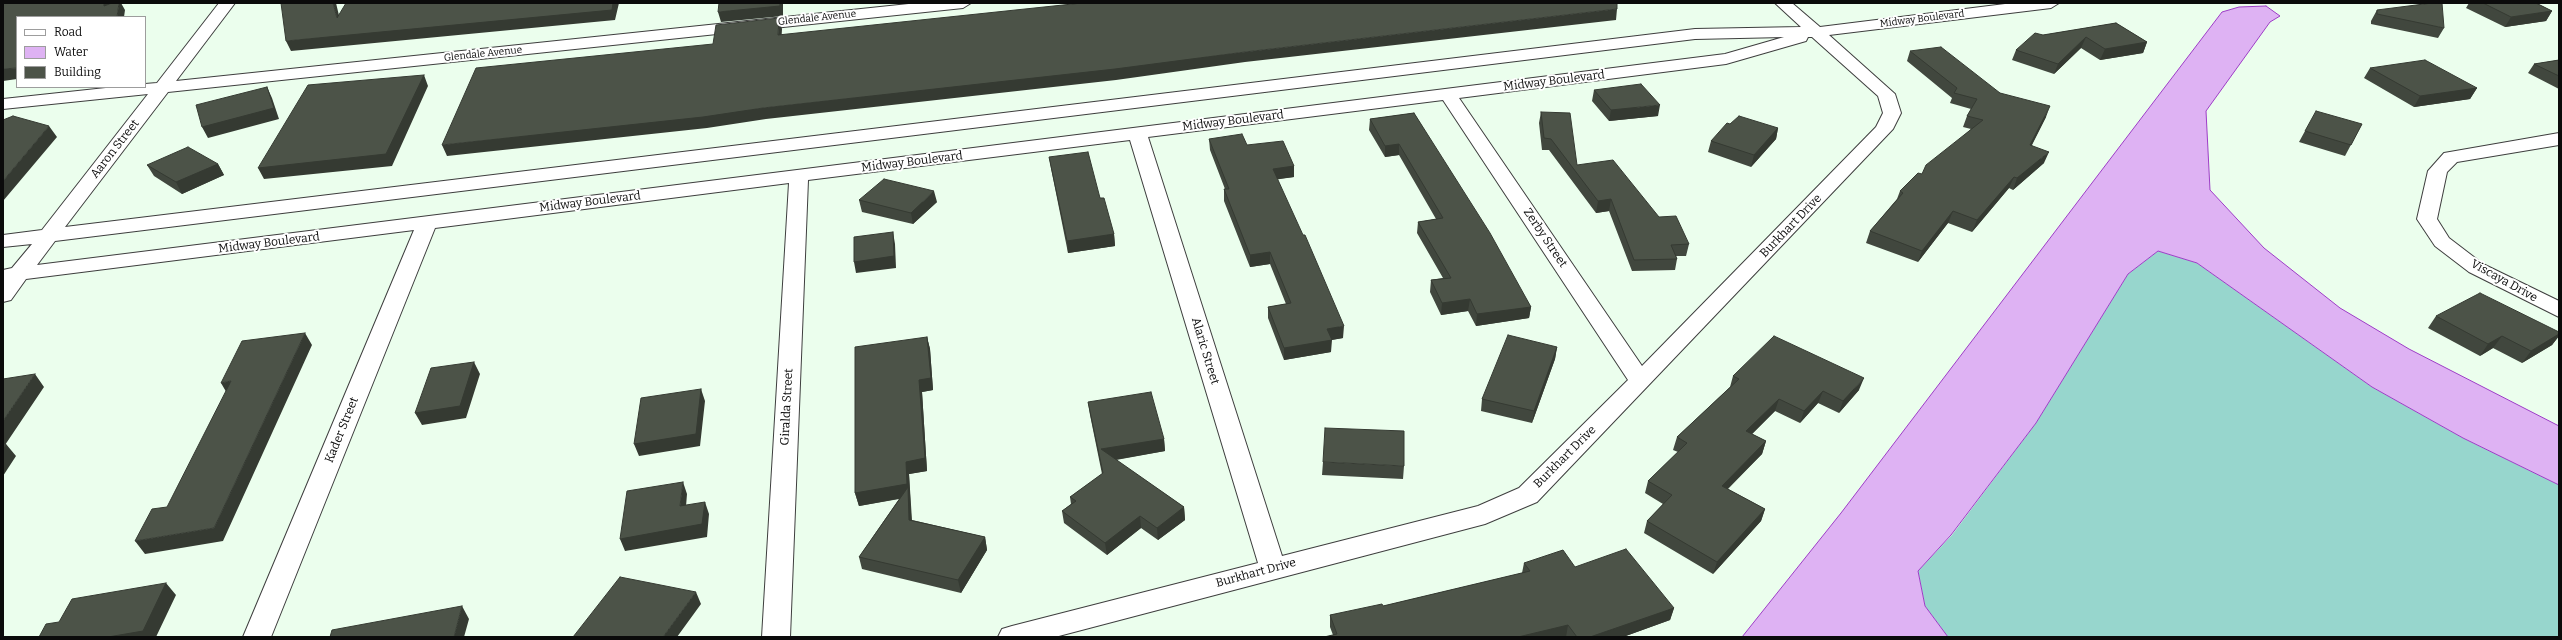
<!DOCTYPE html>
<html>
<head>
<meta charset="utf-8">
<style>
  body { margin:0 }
  #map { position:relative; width:2562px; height:640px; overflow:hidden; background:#ebfeed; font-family:Bitter,serif }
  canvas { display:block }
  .frame { position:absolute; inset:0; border:4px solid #0b0b0b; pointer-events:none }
  .legend { position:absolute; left:16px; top:16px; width:130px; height:72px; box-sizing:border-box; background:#fff; border:1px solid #9d9d9d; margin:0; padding:5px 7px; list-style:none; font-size:12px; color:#0b0b0b }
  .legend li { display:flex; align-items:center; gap:8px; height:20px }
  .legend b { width:20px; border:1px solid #9d9d9d }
</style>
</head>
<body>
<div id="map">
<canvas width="2562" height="640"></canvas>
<div class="frame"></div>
<ul class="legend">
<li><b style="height:5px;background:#fff"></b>Road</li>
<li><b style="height:11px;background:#deb2f3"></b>Water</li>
<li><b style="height:11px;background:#4c5348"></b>Building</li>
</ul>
</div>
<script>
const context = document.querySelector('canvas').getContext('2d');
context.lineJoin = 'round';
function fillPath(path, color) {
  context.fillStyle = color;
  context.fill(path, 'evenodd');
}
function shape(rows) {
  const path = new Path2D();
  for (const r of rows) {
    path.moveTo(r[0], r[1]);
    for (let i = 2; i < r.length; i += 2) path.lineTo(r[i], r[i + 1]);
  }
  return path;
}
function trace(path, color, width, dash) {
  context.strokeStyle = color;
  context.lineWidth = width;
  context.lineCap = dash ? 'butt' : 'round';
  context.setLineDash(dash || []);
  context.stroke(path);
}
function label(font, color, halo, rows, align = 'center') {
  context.font = font + ' Bitter,serif';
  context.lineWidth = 4;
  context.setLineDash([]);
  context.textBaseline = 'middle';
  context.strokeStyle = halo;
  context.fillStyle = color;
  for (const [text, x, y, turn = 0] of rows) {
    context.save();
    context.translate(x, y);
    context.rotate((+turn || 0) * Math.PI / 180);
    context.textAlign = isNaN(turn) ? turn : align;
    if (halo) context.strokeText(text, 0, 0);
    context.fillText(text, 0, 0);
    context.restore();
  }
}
fillPath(shape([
  [2158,251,2197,263,2372,387,2463,438,2559,485,2559,637,1948,637,1925,606,1918,571,1952,535,2036,423,2128,274]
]), '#97d6cd');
const water = shape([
  [2266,6,2280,16,2270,22,2206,111,2210,190,2264,248,2340,308,2409,349,2559,426,2559,485,2463,438,2372,387,2197,263,2158,251,2128,274,2036,423,1951,535,1918,571,1925,606,1948,637,1742,637,1841,513,2222,12,2239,7,2266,6]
]);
fillPath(water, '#deb2f3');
trace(water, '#9d3dc6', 1);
const minor = shape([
  [219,3,235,3,176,81,918,3,971,3,963,8,168,92,65,227,1695,29,1801,27,1775,3,1792,3,1820,27,2013,3,2059,3,2051,8,1829,35,1895,94,1901,113,1893,129,1537,502,1485,524,1055,637,998,637,1002,629,1012,626,1258,563,1130,140,808,180,790,637,762,637,789,183,435,228,271,637,243,637,414,230,26,279,11,300,3,302,3,270,12,268,32,244,3,247,3,235,42,230,148,94,3,109,3,99,115,87,145,87,145,84,157,83,219,3],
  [1784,37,1725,54,37,265,55,241,1695,39,1784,37],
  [1808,37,1812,37,1878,96,1883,113,1876,127,1642,366,1459,98,1726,64,1806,41,1808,37],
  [1443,100,1628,380,1519,488,1478,506,1282,556,1148,137,1443,100],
  [2559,133,2559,145,2457,162,2447,172,2437,219,2449,238,2483,264,2559,301,2559,317,2469,272,2435,246,2417,219,2428,171,2444,153,2559,133]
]);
trace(minor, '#3e3e3e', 2);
fillPath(minor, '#fff');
fillPath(shape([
  [2469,3,2536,3,2552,11,2546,21,2505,27,2466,8],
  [2377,10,2444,28,2438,38,2371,24,2371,21],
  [2116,23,2147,42,2143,53,2100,60,2081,48,2054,74,2012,60,2016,50,2043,35],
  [1910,51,2000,93,2046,117,2032,145,2044,163,2013,190,2009,188,1972,232,1948,223,1918,262,1866,243,1870,231,1897,199,1900,191,1922,174,1971,129,1963,127,1967,116,1971,109,1950,103,1952,98,1907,61],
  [2559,60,2559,89,2528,73,2534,64],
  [2370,68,2477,88,2470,99,2414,107,2364,78],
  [1594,90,1658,116,1609,121,1592,101],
  [1541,112,1577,165,1659,217,1689,244,1686,256,1676,256,1677,259,1675,270,1632,271,1609,211,1596,213,1549,150,1542,150,1539,123],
  [1414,113,1531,307,1529,318,1476,326,1468,311,1441,315,1430,292,1431,280,1443,278,1417,233,1418,222,1436,219,1399,155,1385,157,1369,130,1370,119],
  [1730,124,1778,128,1776,139,1751,167,1708,152,1711,141],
  [2362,124,2345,156,2299,142,2305,131],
  [1209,139,1247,145,1294,166,1294,177,1277,179,1343,338,1331,340,1331,352,1284,360,1268,318,1268,307,1286,304,1270,264,1250,267,1224,201,1224,189,1225,189,1210,150],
  [1049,157,1100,198,1114,234,1115,246,1068,253,1051,168],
  [218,164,224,175,182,194,154,176,147,165],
  [859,200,937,202,913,224,862,212],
  [2436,316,2559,332,2559,336,2552,345,2522,363,2493,348,2480,356,2428,328],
  [927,337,930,349,933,390,922,392,927,471,909,474,912,520,985,537,987,550,961,593,862,569,859,557,899,499,859,506,855,493],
  [1557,347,1555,359,1532,423,1481,411,1482,399],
  [1733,376,1859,390,1839,413,1818,403,1800,423,1775,411,1752,434,1766,441,1762,454,1728,489,1765,509,1761,521,1713,574,1644,533,1647,521,1663,504,1645,493,1648,481,1678,452,1673,450,1677,437,1730,387],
  [1088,402,1164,439,1165,451,1116,460,1184,507,1185,520,1158,540,1141,528,1107,555,1064,523,1062,511,1071,504,1070,497,1102,474,1090,415],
  [1323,462,1404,466,1403,479,1322,475],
  [1524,563,1575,567,1674,608,1670,620,1623,637,1324,637,1333,635,1330,627,1330,615,1383,606,1522,573]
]), '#41473e');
fillPath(shape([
  [104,3,109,3,110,16,104,6],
  [119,3,121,3,125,10,124,17,117,17],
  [333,3,336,3,342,28,337,18],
  [613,3,619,3,615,20,291,51,286,41],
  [780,3,783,3,783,16,721,22,718,12],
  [1617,9,1616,20,1245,62,1116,80,766,119,707,128,447,156,442,145,1245,52],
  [2552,11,2546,21,2505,27,2511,17],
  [779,18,782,29,781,46,778,35],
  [2086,37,2081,48,2054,74,2058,64],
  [2147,42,2143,53,2100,60,2105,49],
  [17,68,17,79,3,81,3,69],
  [424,75,428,86,392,166,264,179,258,168],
  [267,87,272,98,279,119,208,138,202,127],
  [2477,88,2470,99,2414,107,2420,96],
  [1660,105,1658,116,1609,121,1611,110],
  [2050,106,2046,117,2026,156,2030,145],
  [49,126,57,137,3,201,3,181],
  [1778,128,1776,139,1751,167,1754,155],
  [1399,144,1399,155,1385,157,1385,146],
  [2049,152,2044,163,2013,190,2017,178],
  [218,164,224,175,182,194,176,182],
  [1294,166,1294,177,1273,180,1273,169],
  [2014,177,2009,188,1972,232,1977,220],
  [934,191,937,202,913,224,911,213],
  [1611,199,1609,211,1596,213,1598,201],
  [1953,211,1948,223,1918,262,1922,251],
  [893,232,895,244,896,268,856,273,854,262],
  [1114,234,1115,246,1068,253,1067,241],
  [1270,252,1270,264,1250,267,1250,255],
  [1470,299,1468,311,1441,315,1442,303],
  [1531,307,1529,318,1476,326,1477,314],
  [1344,326,1343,338,1326,341,1327,329],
  [305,333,312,345,223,541,145,554,135,541,214,528],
  [2559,334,2559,336,2552,345,2522,363,2531,351],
  [2502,336,2493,348,2480,356,2488,344],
  [927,337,930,349,933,390,922,392,927,471,909,474,912,532,909,520,908,497,859,506,855,493,919,380],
  [1332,340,1331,352,1284,360,1284,348],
  [1557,347,1555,359,1532,423,1534,411],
  [474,362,480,374,466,418,422,425,415,413],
  [35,374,44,387,3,448,3,421],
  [1864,378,1859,390,1839,413,1843,401],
  [231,381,228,395,221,383],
  [701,389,705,401,700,446,639,456,634,444],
  [1823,391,1818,403,1800,423,1804,411],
  [1779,399,1775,411,1743,443,1746,431],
  [1164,439,1165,451,1102,462,1101,449],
  [1766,441,1762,454,1718,498,1722,486],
  [6,444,16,456,3,476,3,448],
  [683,482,687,494,685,519,680,506],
  [705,502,709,514,707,537,625,551,620,539],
  [1184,507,1185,520,1158,540,1157,528],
  [1765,509,1761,521,1713,574,1717,562],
  [1140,516,1141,528,1107,555,1105,543],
  [985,537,987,550,961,593,958,580],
  [166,583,176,595,156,637,108,637],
  [696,592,701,604,677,637,663,637],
  [462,606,469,619,464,637,454,637],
  [1674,608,1670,620,1623,637,1590,637],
  [1568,625,1566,637,1518,637]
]), '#353a32');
const building = shape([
  [3,3,104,3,104,6,112,3,119,3,117,17,17,17,17,68,3,69,3,3],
  [281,3,333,3,337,18,346,3,613,3,612,10,286,41,281,3],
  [719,3,780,3,780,6,718,12,719,3],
  [1082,3,1617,3,1617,9,1245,52,1115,69,763,108,703,117,442,145,476,68,713,44,716,25,779,18,778,35,1082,3],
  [2432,3,2442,3,2444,28,2377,14,2377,10,2432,3],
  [2483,3,2536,3,2552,11,2511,17,2483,3],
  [2116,23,2147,42,2105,49,2086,37,2058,64,2016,50,2035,33,2043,35,2116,23],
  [1941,47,2000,93,2050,106,2030,145,2049,152,2017,178,2014,177,1977,220,1953,211,1922,251,1870,231,1903,193,1900,191,1918,173,1922,174,1926,165,1983,120,1967,116,1977,99,1954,93,1957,88,1910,51,1941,47],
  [2425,60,2477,88,2420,96,2370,68,2425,60],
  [2559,60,2559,76,2534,64,2559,60],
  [424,75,386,154,258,168,308,85,424,75],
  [1641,84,1660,105,1611,110,1594,90,1641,84],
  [267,87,274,108,202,127,196,105,267,87],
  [2316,111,2362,124,2351,145,2305,131,2316,111],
  [1541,112,1570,113,1577,165,1613,160,1659,217,1676,216,1689,244,1671,245,1677,259,1634,260,1611,199,1598,201,1551,139,1544,138,1541,112],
  [1414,113,1490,233,1531,307,1477,314,1470,299,1442,303,1431,280,1451,278,1418,222,1443,218,1399,144,1385,146,1370,119,1414,113],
  [13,116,49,126,3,181,3,120,13,116],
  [1739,116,1778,128,1754,155,1711,141,1727,123,1730,124,1739,116],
  [1242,134,1247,145,1283,141,1294,166,1273,169,1303,235,1305,235,1344,326,1327,329,1332,340,1284,348,1268,307,1291,303,1270,252,1250,255,1224,189,1229,189,1209,139,1242,134],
  [188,147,218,164,176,182,147,165,188,147],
  [1088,152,1100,198,1104,198,1114,234,1067,241,1049,157,1088,152],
  [884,179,934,191,911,213,859,200,884,179],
  [893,232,894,256,854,262,854,237,893,232],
  [2480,293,2559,332,2559,334,2531,351,2502,336,2488,344,2436,316,2480,293],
  [305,333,214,528,135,541,152,509,167,507,231,381,221,383,242,341,305,333],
  [1508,335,1557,347,1534,411,1482,399,1508,335],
  [1774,336,1864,378,1843,401,1823,391,1804,411,1779,399,1746,431,1766,441,1722,486,1765,509,1717,562,1647,521,1672,495,1648,481,1687,443,1677,437,1739,379,1733,376,1774,336],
  [927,337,931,378,919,380,925,458,906,462,907,484,855,493,855,347,927,337],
  [474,362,460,406,415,413,431,368,474,362],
  [35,374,3,421,3,379,35,374],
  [701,389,696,434,634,444,641,398,701,389],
  [1151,392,1164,439,1101,449,1184,507,1157,528,1140,516,1105,543,1062,511,1076,501,1070,497,1103,473,1088,402,1151,392],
  [1325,428,1404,431,1404,466,1323,462,1325,428],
  [3,444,6,444,3,448,3,444],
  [683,482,680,506,705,502,702,524,620,539,627,491,683,482],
  [908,487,909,520,985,537,958,580,859,557,908,487],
  [1626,549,1674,608,1590,637,1577,637,1568,625,1518,637,1324,637,1337,634,1330,615,1382,604,1383,606,1530,571,1524,563,1563,550,1575,567,1626,549],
  [620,577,696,592,663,637,573,637,620,577],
  [166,583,143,631,108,637,39,637,46,624,59,622,72,599,166,583],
  [462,606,454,637,330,637,332,630,462,606]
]);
fillPath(building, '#4c5348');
trace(building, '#353a32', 1);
label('10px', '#0b0b0b', '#fff', [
  ["Glendale Avenue",817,18,-6],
  ["Midway Boulevard",1922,19,-7],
  ["Glendale Avenue",483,54,-6]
]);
label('12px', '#0b0b0b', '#fff', [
  ["Midway Boulevard",1554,81,-7],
  ["Midway Boulevard",1233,121,-7],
  ["Aaron Street",115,149,-52],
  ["Midway Boulevard",912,162,-7],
  ["Midway Boulevard",590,202,-7],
  ["Burkhart Drive",1791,226,-46],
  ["Zerby Street",1545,238,56],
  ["Midway Boulevard",269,243,-7],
  ["Viscaya Drive",2504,281,29],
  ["Alaric Street",1205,351,73],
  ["Giralda Street",787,407,-87],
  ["Kader Street",342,430,-68],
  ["Burkhart Drive",1565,457,-45],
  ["Burkhart Drive",1256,573,-15]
]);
</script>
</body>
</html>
